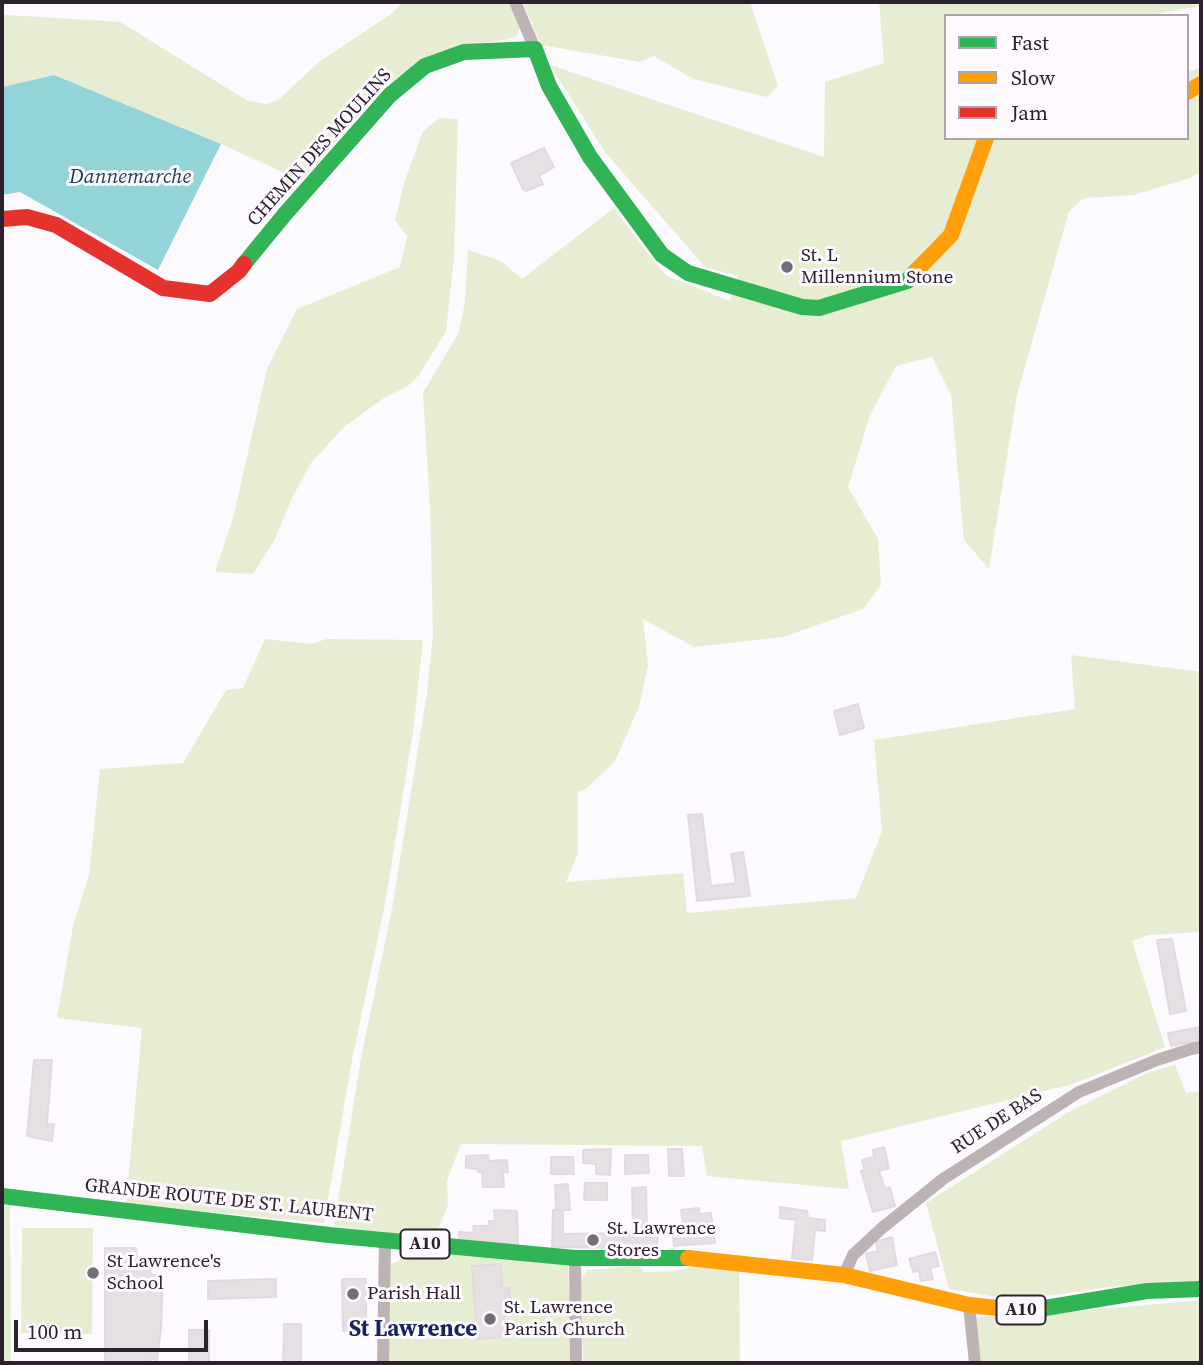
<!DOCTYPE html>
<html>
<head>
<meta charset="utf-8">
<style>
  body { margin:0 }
  #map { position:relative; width:1203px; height:1365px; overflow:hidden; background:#fcfafe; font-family:"Source Serif 4",serif }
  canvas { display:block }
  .frame { position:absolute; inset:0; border:4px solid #2b222e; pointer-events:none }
  .legend { position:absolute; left:944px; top:14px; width:245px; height:126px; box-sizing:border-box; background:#fdf9ff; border:2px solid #a9a3ab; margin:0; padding:9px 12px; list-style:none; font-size:21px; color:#2b222e }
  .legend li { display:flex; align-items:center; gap:14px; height:35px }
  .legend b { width:35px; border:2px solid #a9a3ab }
  .scale { position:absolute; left:14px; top:1320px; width:194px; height:32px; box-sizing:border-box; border:4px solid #2b222e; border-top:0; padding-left:9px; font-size:21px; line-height:24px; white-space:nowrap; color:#2b222e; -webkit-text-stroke:5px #fdf9ff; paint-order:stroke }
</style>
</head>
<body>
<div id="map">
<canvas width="1203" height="1365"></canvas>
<div class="frame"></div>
<ul class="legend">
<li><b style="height:9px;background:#30b455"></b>Fast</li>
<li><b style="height:9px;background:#ff9f0a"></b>Slow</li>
<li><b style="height:9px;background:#e5322d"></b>Jam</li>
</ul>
<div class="scale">100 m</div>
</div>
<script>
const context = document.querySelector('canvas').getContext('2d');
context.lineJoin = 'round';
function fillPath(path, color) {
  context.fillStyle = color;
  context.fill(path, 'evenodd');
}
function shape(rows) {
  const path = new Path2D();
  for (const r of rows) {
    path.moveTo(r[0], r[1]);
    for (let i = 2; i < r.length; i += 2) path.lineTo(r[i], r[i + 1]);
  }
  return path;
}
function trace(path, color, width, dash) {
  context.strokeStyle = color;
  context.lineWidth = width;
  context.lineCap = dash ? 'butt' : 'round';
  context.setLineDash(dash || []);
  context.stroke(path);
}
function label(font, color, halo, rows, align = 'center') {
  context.font = font + ' "Source Serif 4",serif';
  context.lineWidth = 6;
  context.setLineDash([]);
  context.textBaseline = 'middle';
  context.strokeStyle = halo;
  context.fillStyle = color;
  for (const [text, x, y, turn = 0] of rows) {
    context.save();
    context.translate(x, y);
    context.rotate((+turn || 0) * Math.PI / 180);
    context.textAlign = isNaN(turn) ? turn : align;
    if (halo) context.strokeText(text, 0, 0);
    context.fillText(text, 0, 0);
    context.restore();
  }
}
fillPath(shape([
  [403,2,509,2,520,28,517,36,508,39,459,47,420,61,383,88,306,176,291,176,221,144,54,75,2,87,2,15,8,15,120,22,248,101,267,104,278,100,319,62,391,14],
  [522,2,750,2,778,86,767,97,693,79,654,56,640,62,541,45],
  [879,2,1201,2,1201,6,1144,16,946,16,946,138,1187,138,1187,72,1201,67,1201,172,1190,178,1134,195,1084,198,1069,211,1017,395,989,569,964,540,951,395,932,357,896,366,870,415,848,487,878,539,881,585,863,609,783,637,694,647,643,619,648,665,639,707,615,761,587,788,578,792,578,853,566,882,683,873,687,913,856,898,882,831,874,740,1075,709,1071,655,1201,672,1201,932,1149,935,1132,941,1165,1047,1073,1084,841,1141,849,1189,707,1176,702,1146,461,1144,447,1180,448,1205,435,1237,412,1236,334,1226,361,1058,392,909,427,693,433,634,430,506,423,393,459,332,465,302,468,250,501,261,522,279,614,208,651,258,667,276,730,301,738,276,705,267,605,152,550,65,824,157,825,82,884,63],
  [440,118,458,119,454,258,446,331,419,375,408,386,384,398,344,427,311,463,292,498,275,539,253,574,215,572,233,518,267,369,297,309,400,267,407,236,395,220,404,183,423,131],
  [265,639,310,644,327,639,423,640,413,732,385,904,352,1060,324,1223,126,1204,142,1028,57,1018,73,926,89,875,100,769,183,763,226,690,243,688],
  [1175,1065,1186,1093,1201,1091,1201,1282,1177,1282,1109,1287,1054,1295,1020,1298,990,1296,949,1289,926,1203,1067,1113,1147,1073],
  [2,1204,10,1205,11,1363,2,1363],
  [22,1228,93,1228,92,1334,21,1333],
  [405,1250,568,1264,571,1363,389,1363,389,1265,399,1261],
  [639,1266,644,1272,674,1271,693,1267,739,1271,740,1363,583,1363,581,1281,587,1270],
  [1201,1300,1201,1363,981,1363,976,1317,1037,1315]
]), '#e6edd3');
fillPath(shape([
  [54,75,221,144,158,270,20,192,2,195,2,87]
]), '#92d4d8');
const building = shape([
  [544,148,554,167,539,176,543,184,526,191,523,189,511,163,544,148],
  [858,704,864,728,840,735,834,711,858,704],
  [702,814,711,886,736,883,731,854,743,852,750,896,697,901,688,815,702,814],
  [1172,939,1186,1011,1170,1014,1157,940,1172,939],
  [1201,1027,1201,1040,1171,1046,1168,1033,1201,1027],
  [34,1060,52,1060,47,1124,54,1124,52,1141,27,1136,34,1060],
  [884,1147,889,1168,879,1171,885,1189,890,1187,895,1206,873,1212,861,1171,865,1170,862,1160,874,1157,873,1150,884,1147],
  [611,1149,610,1175,596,1174,596,1164,583,1163,583,1150,611,1149],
  [668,1149,682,1149,684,1176,669,1176,668,1149],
  [488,1155,489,1161,507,1160,508,1172,503,1173,504,1187,483,1187,482,1172,478,1172,478,1169,466,1168,466,1156,488,1155],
  [625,1155,648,1155,649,1173,625,1174,625,1155],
  [551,1157,573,1157,574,1174,551,1174,551,1157],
  [585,1183,607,1183,607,1200,584,1200,585,1183],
  [568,1184,570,1210,556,1210,555,1185,568,1184],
  [646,1187,647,1232,658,1231,657,1247,630,1248,629,1233,633,1233,632,1188,646,1187],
  [780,1207,807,1211,808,1218,825,1220,825,1231,815,1230,812,1260,792,1258,796,1220,780,1218,780,1207],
  [699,1208,699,1214,711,1213,715,1243,674,1246,671,1224,683,1224,681,1210,699,1208],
  [494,1210,517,1211,518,1245,459,1239,459,1232,474,1233,473,1226,489,1226,489,1221,495,1221,494,1210],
  [553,1210,563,1211,563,1234,629,1233,630,1248,552,1247,553,1210],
  [892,1237,897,1265,870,1271,866,1254,878,1251,876,1242,892,1237],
  [105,1248,136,1248,138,1265,149,1266,151,1275,163,1275,161,1328,157,1360,150,1359,150,1363,105,1363,105,1248],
  [935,1252,939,1266,930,1268,933,1279,921,1281,919,1271,913,1272,909,1259,935,1252],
  [501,1264,502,1288,509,1288,510,1301,503,1301,505,1337,477,1339,472,1266,501,1264],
  [276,1279,276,1297,208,1299,208,1281,276,1279],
  [342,1279,366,1279,366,1330,343,1331,342,1279],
  [284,1324,301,1324,301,1363,283,1363,284,1324],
  [189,1330,209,1330,209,1363,189,1363,189,1330]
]);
fillPath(building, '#e6dfe4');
trace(building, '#e2dae0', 2);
trace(shape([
  [515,2,535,49],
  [575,1258,576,1363],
  [844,1275,853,1255,882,1228,943,1179,1079,1092,1157,1060,1191,1049,1201,1047],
  [969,1305,975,1363],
  [383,1363,385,1240]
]), '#bdb3b4', 12);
trace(shape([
  [244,264,285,214,390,95,425,66,464,52,535,49,549,86,590,157,662,255,688,273,802,307,819,308,907,281,917,270],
  [2,1196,329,1235,575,1258,688,1258],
  [1039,1309,1147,1291,1201,1289]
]), '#30b455', 16);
trace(shape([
  [1187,92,1201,84],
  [917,270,951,235,986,138],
  [688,1258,844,1275,969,1305,1026,1311,1039,1309]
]), '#ff9f0a', 16);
trace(shape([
  [2,219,27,217,56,225,163,288,210,294,239,271,244,264]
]), '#e5322d', 16);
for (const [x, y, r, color] of [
  [787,267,7,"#746e77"],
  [593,1240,7,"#746e77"],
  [93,1273,7,"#746e77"],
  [353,1294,7,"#746e77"],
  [490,1319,7,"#746e77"]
]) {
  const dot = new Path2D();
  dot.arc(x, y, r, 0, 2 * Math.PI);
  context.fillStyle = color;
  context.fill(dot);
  trace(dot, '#fdf9ff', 2.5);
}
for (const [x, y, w] of [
  [425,1244,49],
  [1021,1310,49]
]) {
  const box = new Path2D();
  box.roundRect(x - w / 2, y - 14.5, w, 29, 5);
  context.fillStyle = '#fdf9ff';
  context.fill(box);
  trace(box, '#2b222e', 2);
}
label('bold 18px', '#2b222e', null, [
  ["A10",425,1244],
  ["A10",1021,1310]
]);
label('19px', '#2b222e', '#fdf9ff', [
  ["CHEMIN DES MOULINS",320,148,-48],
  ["RUE DE BAS",997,1122,-33],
  ["GRANDE ROUTE DE ST. LAURENT",229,1201,6]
]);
label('19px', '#2b222e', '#fdf9ff', [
  ["St. L",801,256],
  ["Millennium Stone",801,278],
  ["St. Lawrence",607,1229],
  ["Stores",607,1251],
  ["St Lawrence's",107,1262],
  ["School",107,1284],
  ["Parish Hall",367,1294],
  ["St. Lawrence",504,1308],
  ["Parish Church",504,1330]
], 'left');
label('italic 21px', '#1b4649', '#fdf9ff', [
  ["Dannemarche",130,178]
]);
label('bold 23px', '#18255c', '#fdf9ff', [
  ["St Lawrence",413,1330]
]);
</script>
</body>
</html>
